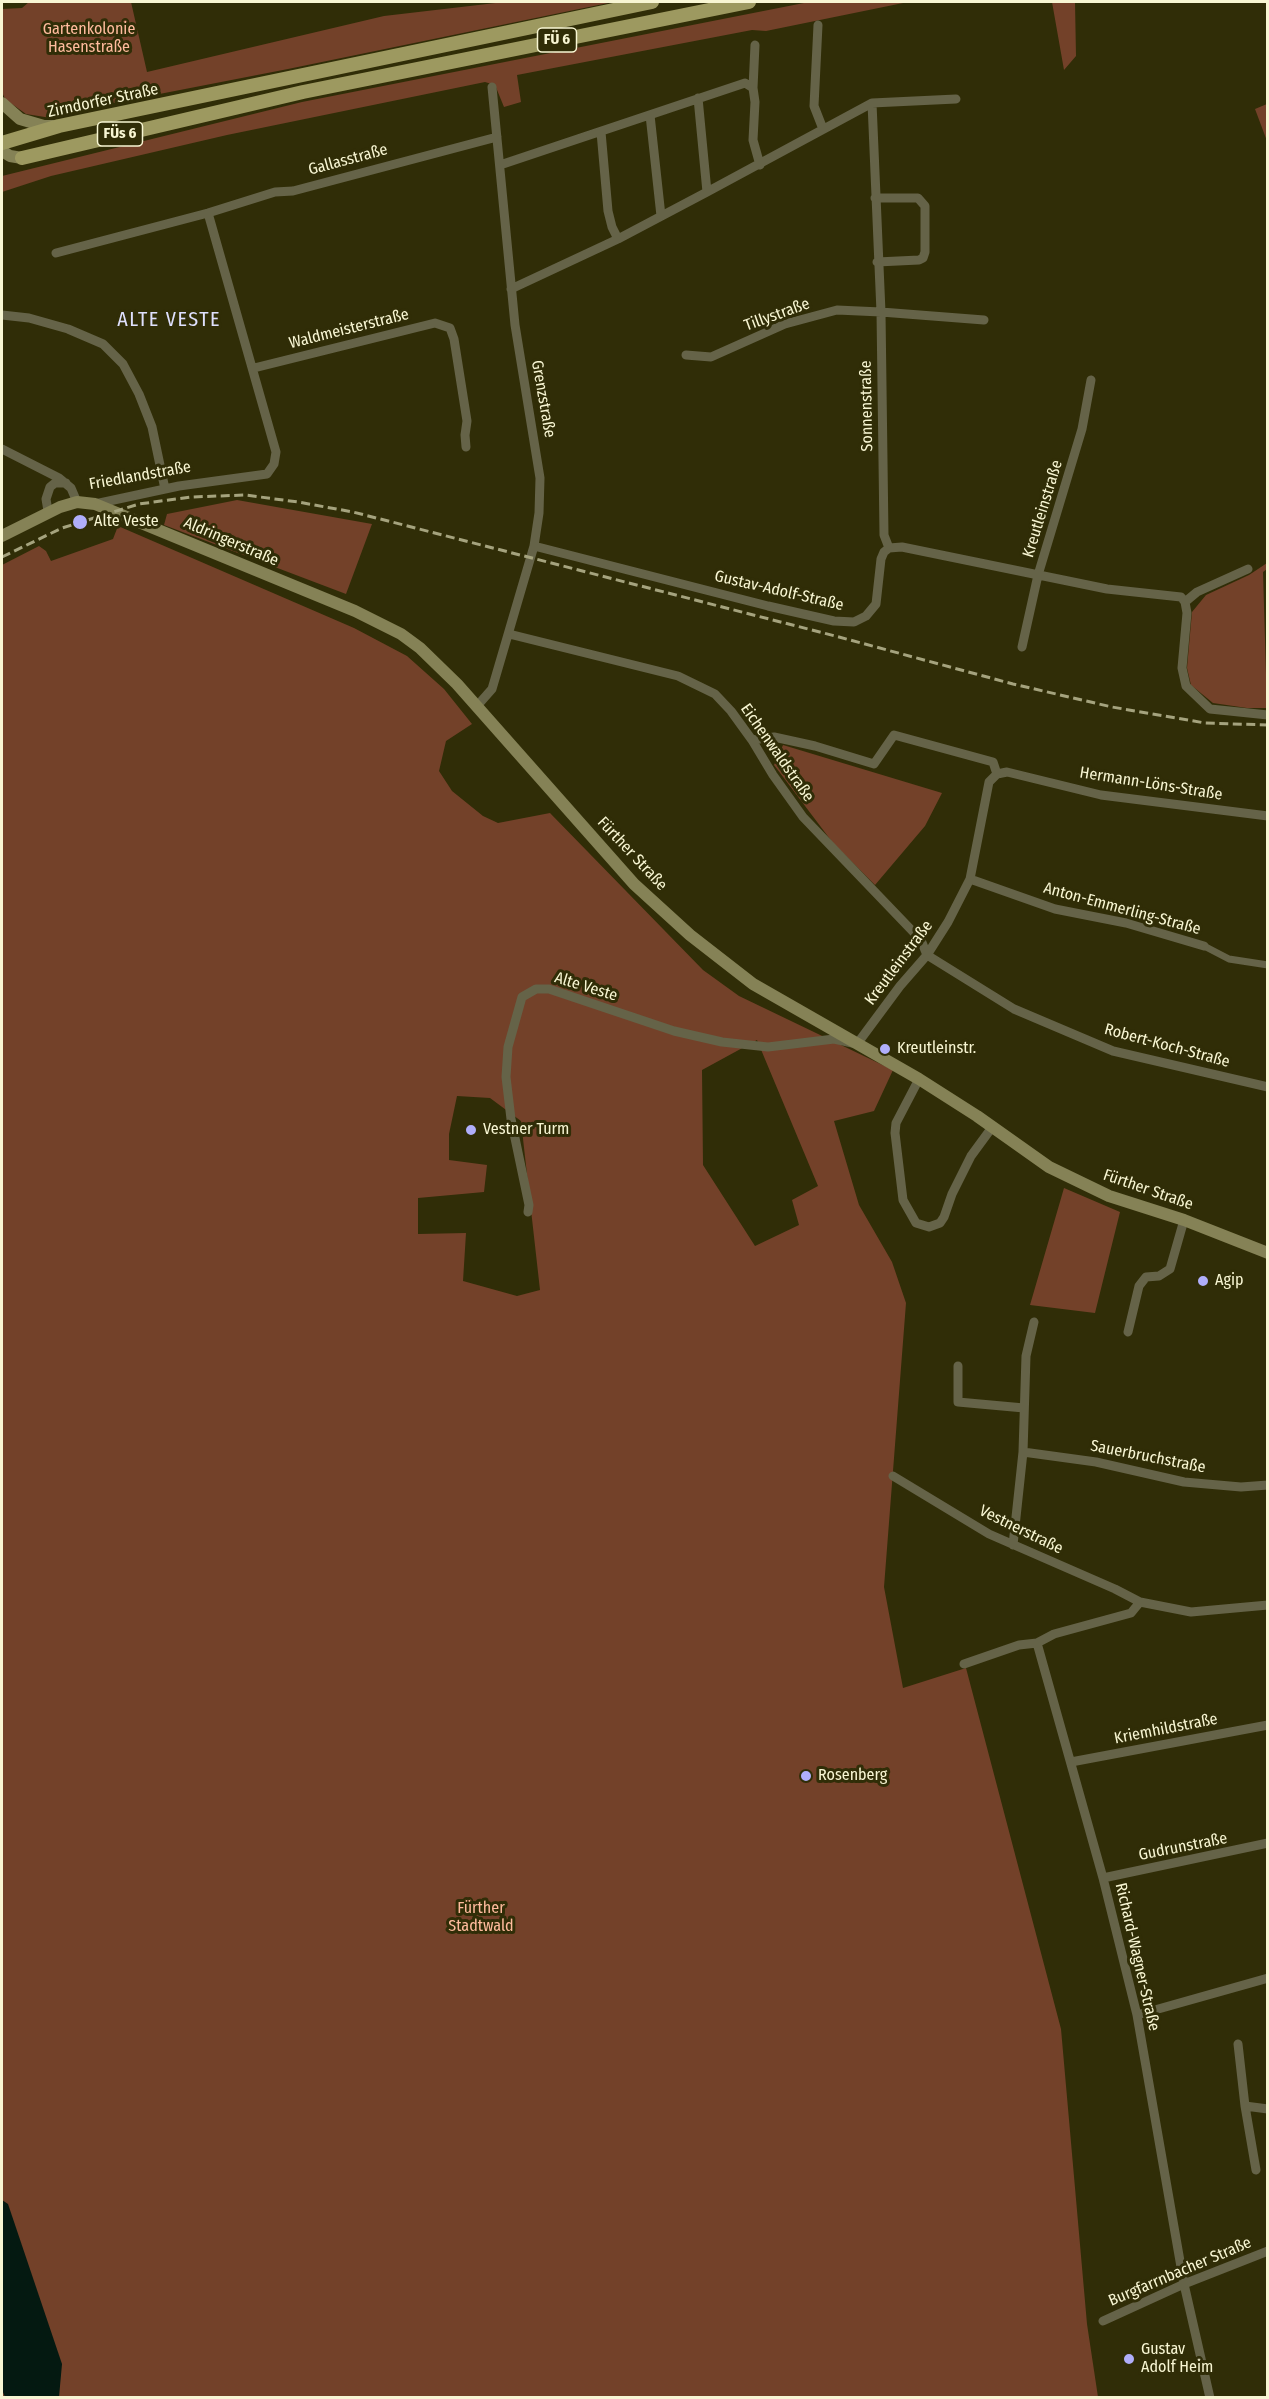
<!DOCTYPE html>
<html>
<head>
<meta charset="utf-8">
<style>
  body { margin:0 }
  #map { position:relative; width:1269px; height:2399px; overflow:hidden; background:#302d07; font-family:"Fira Sans Condensed",sans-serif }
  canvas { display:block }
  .frame { position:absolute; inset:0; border:3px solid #f8f6d3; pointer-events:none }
</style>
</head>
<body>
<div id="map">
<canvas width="1269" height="2399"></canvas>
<div class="frame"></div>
</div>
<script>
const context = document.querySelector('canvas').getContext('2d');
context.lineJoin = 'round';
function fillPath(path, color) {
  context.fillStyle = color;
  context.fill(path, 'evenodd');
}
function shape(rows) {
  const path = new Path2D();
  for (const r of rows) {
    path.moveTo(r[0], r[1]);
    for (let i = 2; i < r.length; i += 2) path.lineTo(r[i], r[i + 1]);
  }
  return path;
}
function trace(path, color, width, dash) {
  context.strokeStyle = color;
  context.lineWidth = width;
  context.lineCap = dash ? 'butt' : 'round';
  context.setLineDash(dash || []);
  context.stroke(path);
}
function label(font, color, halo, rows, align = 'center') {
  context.font = font + ' "Fira Sans Condensed",sans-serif';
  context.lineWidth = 6;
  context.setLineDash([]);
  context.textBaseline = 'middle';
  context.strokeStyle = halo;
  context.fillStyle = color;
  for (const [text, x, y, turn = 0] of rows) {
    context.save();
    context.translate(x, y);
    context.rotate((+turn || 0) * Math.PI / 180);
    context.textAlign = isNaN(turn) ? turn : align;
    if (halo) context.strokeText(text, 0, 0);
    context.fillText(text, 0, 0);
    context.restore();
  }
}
fillPath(shape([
  [29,2,131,2,147,72,384,16,504,2,613,2,288,69,108,104,51,118,26,114,5,99,2,92,2,9,22,8],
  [809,2,908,2,766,31,752,30,517,75,521,102,504,107,495,85,485,82,227,135,51,176,2,192,2,176,302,102],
  [1052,2,1075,2,1076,56,1064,70],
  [1267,104,1267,141,1255,109],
  [237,500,372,524,346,594,164,525,167,514],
  [118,526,354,628,407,656,444,689,472,724,446,741,439,771,452,791,483,816,498,823,550,813,703,970,739,996,893,1070,874,1111,834,1121,859,1205,892,1262,906,1303,884,1587,903,1688,966,1668,1061,2029,1087,2324,1098,2397,2,2397,2,565,39,546,46,551,51,561,113,539],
  [757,1040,818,1186,792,1200,799,1225,755,1246,703,1165,702,1070],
  [457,1096,490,1098,521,1121,540,1290,517,1296,463,1281,466,1233,418,1234,418,1198,484,1192,487,1165,449,1160,449,1134],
  [1267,563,1267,569,1263,572,1267,708,1247,708,1213,703,1191,685,1187,668,1192,612,1206,595,1249,575],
  [783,745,942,793,925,826,875,885,833,843,774,765],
  [1064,1188,1120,1212,1095,1313,1030,1305]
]), '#734129');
fillPath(shape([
  [2,2200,8,2204,62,2364,59,2397,5,2397,2,2390]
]), '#041911');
trace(shape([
  [1204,946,1229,959,1268,965]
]), '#656348', 7);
trace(shape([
  [818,25,814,106,823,129],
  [753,88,755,45],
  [698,98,707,192],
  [872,103,881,312,884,535,889,548],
  [650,115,661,216],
  [601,132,608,211,612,227,618,239],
  [500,165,745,83,753,88,755,102,753,140,760,165],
  [875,198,918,198,925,206,925,252,923,258,919,260,877,262],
  [56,253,208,213,275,192,293,191,497,137],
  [511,289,618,239,707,192,872,103,956,99],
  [2,315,29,318,68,329,103,344,123,364,139,394,152,427,165,489],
  [686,355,711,357,785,324,837,310,881,312,984,320],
  [254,368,435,323,450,328,454,339,467,421,465,435,466,447],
  [2,449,59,478,71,488,77,502],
  [95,504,179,486,267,474,274,464,276,452,208,213],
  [48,511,46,499,50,487,55,483,66,483],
  [534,546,768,606,834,621,854,622,866,616,876,604,881,559,884,552,889,548,902,547,1107,589,1181,597,1185,602,1187,613,1182,668,1186,686,1210,709,1268,715],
  [1185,602,1197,592,1248,569],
  [509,634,678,676,715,694,731,711,752,740,773,775,803,817,921,940,927,955,1014,1009,1113,1051,1268,1087],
  [1022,647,1038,575,1082,429,1091,380],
  [477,706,492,689,534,546,539,513,540,478,515,325,492,87],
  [997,774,1007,772,1101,795,1268,816],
  [970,879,1055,909,1126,923,1204,946],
  [919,1079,896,1123,895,1133,903,1200,916,1223,929,1227,940,1223,944,1217,952,1194,971,1156,993,1126],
  [528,1212,529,1205,511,1119,506,1077,508,1047,522,997,536,989,549,989,674,1031,722,1042,768,1047,834,1039,857,1044,900,986,927,955,948,922,970,879,989,782,997,774,993,762,894,735,874,764,815,746,774,737,752,740],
  [1128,1332,1139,1286,1146,1277,1159,1276,1170,1269,1184,1220],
  [958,1366,958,1402,1024,1408],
  [1023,1452,1096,1462,1184,1482,1241,1487,1268,1485],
  [893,1476,989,1534,1115,1589,1140,1602,1191,1612,1268,1605],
  [1013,1545,1023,1452,1026,1356,1034,1322],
  [1037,1643,1103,1878,1137,2015,1184,2284,1210,2398],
  [964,1664,1019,1645,1037,1643,1054,1634,1131,1613,1140,1602],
  [1071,1762,1268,1725],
  [1103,1878,1268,1843],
  [1137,2015,1268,1978],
  [1238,2044,1245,2106,1256,2170],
  [1245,2106,1268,2109],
  [1103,2321,1184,2284,1268,2251]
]), '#656348', 9);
trace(shape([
  [2,103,20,119,44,126,53,126],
  [2,151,10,156,22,158],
  [2,536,60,507,77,502,95,504,355,611,401,634,420,648,457,684,634,884,690,935,753,984,919,1079,977,1116,1049,1167,1109,1196,1184,1220,1268,1253]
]), '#858256', 12);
trace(shape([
  [2,143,59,126,652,2],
  [22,158,303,92,749,2]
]), '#9d9960', 14);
trace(shape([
  [2,557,62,528,139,504,191,497,245,495,298,502,353,512,839,637,1013,684,1112,707,1205,723,1268,725]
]), '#a5a37e', 3, [9, 4.5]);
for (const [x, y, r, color] of [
  [80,522,8,"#b0aefa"],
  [885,1049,6,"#b0aefa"],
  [471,1130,6,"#b0aefa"],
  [1203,1281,6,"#b0aefa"],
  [806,1776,6,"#b0aefa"],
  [1129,2359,6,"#b0aefa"]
]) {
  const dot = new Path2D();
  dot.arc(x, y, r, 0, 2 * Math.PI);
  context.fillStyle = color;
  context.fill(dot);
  trace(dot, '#302d07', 2);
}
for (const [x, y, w] of [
  [557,40,39],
  [120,134,45]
]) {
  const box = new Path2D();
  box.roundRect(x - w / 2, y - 12, w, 24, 4.5);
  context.fillStyle = '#302d07';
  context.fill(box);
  trace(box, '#f8f6d3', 1.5);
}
label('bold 15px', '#f8f6d3', null, [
  ["FÜ 6",557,40],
  ["FÜs 6",120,134]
]);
label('16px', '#ffbb9d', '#302d07', [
  ["Gartenkolonie",89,30],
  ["Hasenstraße",89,48],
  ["Fürther",481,1909],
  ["Stadtwald",481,1927]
]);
label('16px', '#f8f6d3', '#302d07', [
  ["Zirndorfer Straße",103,101,-12],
  ["Gallasstraße",348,160,-15],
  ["Tillystraße",777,315,-20],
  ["Waldmeisterstraße",349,329,-14],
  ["Grenzstraße",543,399,80],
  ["Sonnenstraße",867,406,-91],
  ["Friedlandstraße",140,476,-10],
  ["Kreutleinstraße",1043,509,-73],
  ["Aldringerstraße",231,542,23],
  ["Gustav-Adolf-Straße",779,591,13],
  ["Eichenwaldstraße",777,753,55],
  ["Hermann-Löns-Straße",1151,784,9],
  ["Fürther Straße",632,854,47],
  ["Anton-Emmerling-Straße",1122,909,15],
  ["Kreutleinstraße",899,963,-53],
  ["Alte Veste",586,987,17],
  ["Robert-Koch-Straße",1167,1046,15],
  ["Fürther Straße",1148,1190,19],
  ["Sauerbruchstraße",1148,1457,11],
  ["Vestnerstraße",1021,1530,26],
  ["Kriemhildstraße",1166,1729,-11],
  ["Gudrunstraße",1183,1847,-11],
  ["Richard-Wagner-Straße",1137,1957,77],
  ["Burgfarrnbacher Straße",1180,2272,-23]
]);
label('16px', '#f8f6d3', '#302d07', [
  ["Alte Veste",94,522],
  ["Kreutleinstr.",897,1049],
  ["Vestner Turm",483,1130],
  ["Agip",1215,1281],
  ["Rosenberg",818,1776],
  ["Gustav",1141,2350],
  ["Adolf Heim",1141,2368]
], 'left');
context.letterSpacing = '1.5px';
label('20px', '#dfe0fd', '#302d07', [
  ["ALTE VESTE",169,320]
]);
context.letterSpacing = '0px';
</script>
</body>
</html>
